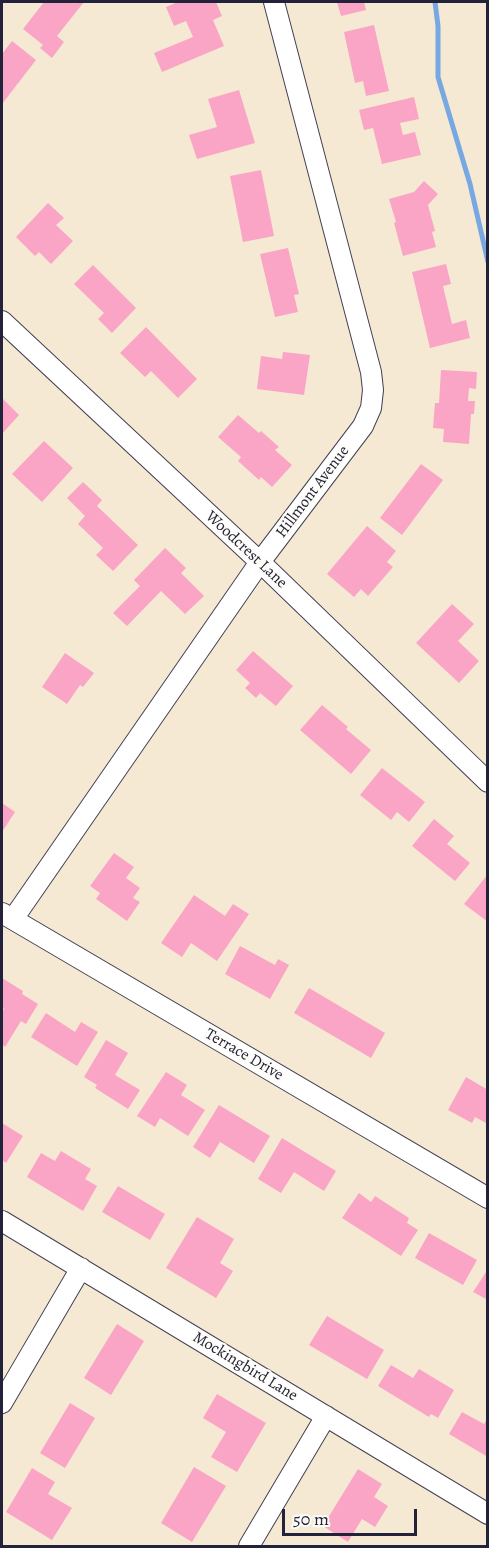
<!DOCTYPE html>
<html>
<head>
<meta charset="utf-8">
<style>
  body { margin:0 }
  #map { position:relative; width:489px; height:1548px; overflow:hidden; background:#f6e9d4; font-family:Alegreya,serif }
  canvas { display:block }
  .frame { position:absolute; inset:0; border:3px solid #22223b; pointer-events:none }
  .scale { position:absolute; left:282px; top:1509px; width:135px; height:27px; box-sizing:border-box; border:3px solid #22223b; border-top:0; padding-left:8px; font-size:18px; line-height:21px; white-space:nowrap; color:#22223b; -webkit-text-stroke:4px #fdfcf7; paint-order:stroke }
</style>
</head>
<body>
<div id="map">
<canvas width="489" height="1548"></canvas>
<div class="frame"></div>
<div class="scale">50 m</div>
</div>
<script>
const context = document.querySelector('canvas').getContext('2d');
context.lineJoin = 'round';
function shape(rows) {
  const path = new Path2D();
  for (const r of rows) {
    path.moveTo(r[0], r[1]);
    for (let i = 2; i < r.length; i += 2) path.lineTo(r[i], r[i + 1]);
  }
  return path;
}
function trace(path, color, width, dash) {
  context.strokeStyle = color;
  context.lineWidth = width;
  context.lineCap = dash ? 'butt' : 'round';
  context.setLineDash(dash || []);
  context.stroke(path);
}
function fillPath(path, color) {
  context.fillStyle = color;
  context.fill(path, 'evenodd');
}
function label(font, color, halo, rows, align = 'center') {
  context.font = font + ' Alegreya,serif';
  context.lineWidth = 4.5;
  context.setLineDash([]);
  context.textBaseline = 'middle';
  context.strokeStyle = halo;
  context.fillStyle = color;
  for (const [text, x, y, turn = 0] of rows) {
    context.save();
    context.translate(x, y);
    context.rotate((+turn || 0) * Math.PI / 180);
    context.textAlign = isNaN(turn) ? turn : align;
    if (halo) context.strokeText(text, 0, 0);
    context.fillText(text, 0, 0);
    context.restore();
  }
}
trace(shape([
  [435,2,438,26,438,77,470,184,488,262]
]), '#78a8e2', 5);
fillPath(shape([
  [44,2,84,2,57,36,64,42,52,58,40,48,43,45,23,29],
  [178,2,216,2,222,16,213,20,224,46,162,72,154,53,193,37,186,21,174,26,166,7],
  [337,2,364,2,366,10,341,16],
  [374,25,389,91,366,96,363,81,355,83,344,32],
  [12,41,36,60,2,104,2,54],
  [239,90,255,143,197,159,189,135,217,127,208,99],
  [414,97,419,119,400,123,403,135,415,132,421,155,382,164,373,128,364,130,359,110],
  [261,170,274,236,243,242,230,176],
  [424,181,438,194,428,205,435,231,432,232,436,247,403,256,394,223,396,222,389,199,414,192],
  [48,203,64,218,56,225,73,241,51,264,39,252,35,256,16,237],
  [288,248,299,294,294,295,298,312,275,317,260,254],
  [446,264,451,284,443,286,452,324,466,320,470,338,430,348,412,272],
  [93,265,136,308,112,333,98,319,104,313,74,284],
  [146,327,197,379,178,398,151,371,145,377,120,353],
  [283,352,310,355,304,395,257,389,261,356,282,359],
  [441,370,477,372,476,389,469,388,468,401,475,401,474,414,471,414,469,444,443,442,444,429,433,428,435,403,439,403],
  [2,398,19,415,2,434],
  [238,415,259,433,261,431,279,447,275,450,292,465,272,487,261,477,259,480,238,461,241,457,218,437],
  [44,441,73,468,42,502,12,474],
  [421,464,443,480,402,535,380,518],
  [83,482,102,500,97,506,138,545,113,571,96,555,103,548,78,524,85,516,67,498],
  [367,526,396,551,387,562,393,567,368,596,361,589,354,597,327,574],
  [165,548,186,568,181,573,204,596,185,614,161,591,127,626,113,613,140,586,134,580],
  [452,604,474,624,458,641,479,661,459,683,416,643],
  [253,651,293,686,276,706,260,693,256,698,245,688,250,683,236,670],
  [65,653,94,673,83,687,80,685,67,704,42,687],
  [322,705,348,727,346,729,371,750,351,774,300,730],
  [382,768,425,802,409,822,397,812,391,820,360,795],
  [2,803,15,812,2,832],
  [434,819,454,836,447,844,470,863,455,881,412,846],
  [114,853,134,867,126,878,140,888,133,898,140,902,127,921,96,899,100,893,90,886],
  [488,874,488,922,464,904],
  [194,895,225,916,233,904,249,914,217,961,191,943,182,957,161,943],
  [240,946,275,965,278,959,289,965,270,999,225,974],
  [2,978,23,991,22,994,38,1004,26,1024,21,1021,5,1047,2,1044,2,1013,4,1009,2,1008],
  [309,988,385,1033,371,1058,294,1013],
  [46,1013,75,1032,81,1022,98,1032,77,1066,31,1037],
  [106,1040,128,1053,115,1075,140,1090,128,1109,95,1088,97,1085,84,1077],
  [166,1072,187,1085,181,1095,205,1110,188,1136,160,1118,155,1127,137,1116],
  [466,1077,488,1090,488,1124,475,1117,472,1123,448,1110],
  [219,1105,270,1136,254,1163,220,1142,210,1158,193,1147],
  [2,1123,23,1136,6,1163,2,1160],
  [282,1138,336,1171,324,1191,294,1172,281,1193,258,1179],
  [61,1151,91,1169,85,1179,97,1186,83,1211,27,1177,41,1153,55,1161],
  [118,1186,165,1214,150,1240,102,1212],
  [359,1193,371,1202,375,1196,409,1218,407,1223,418,1230,401,1256,342,1218],
  [197,1217,234,1239,220,1263,233,1271,216,1298,166,1268],
  [429,1233,477,1260,463,1285,415,1258],
  [488,1269,488,1300,473,1292],
  [327,1316,384,1350,367,1379,309,1345],
  [117,1324,144,1341,111,1395,84,1378],
  [391,1365,413,1378,419,1369,454,1390,438,1418,431,1414,429,1417,378,1386],
  [217,1394,266,1423,237,1472,211,1457,226,1432,203,1418],
  [70,1403,95,1418,65,1468,40,1453],
  [462,1412,484,1424,488,1418,488,1457,449,1434],
  [194,1467,226,1486,192,1542,161,1523],
  [32,1468,55,1482,48,1494,72,1508,52,1540,6,1512],
  [358,1469,382,1484,374,1497,388,1506,375,1527,362,1519,348,1542,323,1526]
]), '#faa5c6');
const minor = shape([
  [2,321,260,562,488,782],
  [2,913,488,1198],
  [13,919,260,562,363,426,371,408,373,390,371,372,274,2],
  [2,1221,488,1514],
  [2,1403,81,1268],
  [249,1546,326,1416]
]);
trace(minor, '#424052', 22);
trace(minor, '#fff', 20);
label('16px', '#22223b', '#fdfcf7', [
  ["Hillmont Avenue",313,492,-53],
  ["Woodcrest Lane",246,550,43],
  ["Terrace Drive",244,1055,30],
  ["Mockingbird Lane",245,1367,31]
]);
</script>
</body>
</html>
